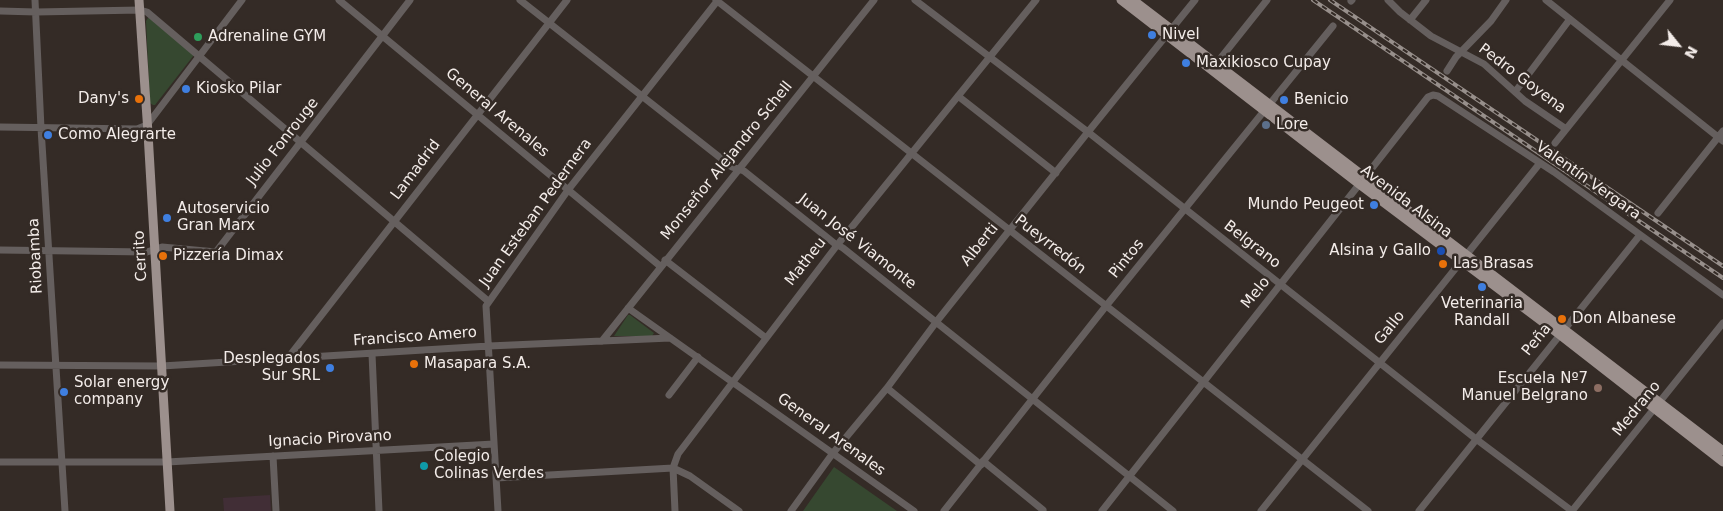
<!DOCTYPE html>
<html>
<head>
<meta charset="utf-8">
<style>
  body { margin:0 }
  #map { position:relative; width:1723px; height:511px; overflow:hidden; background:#342b26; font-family:"DejaVu Sans",sans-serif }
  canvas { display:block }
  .north { position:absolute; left:1653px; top:20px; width:50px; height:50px; -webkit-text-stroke:4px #342b26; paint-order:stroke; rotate:119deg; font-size:14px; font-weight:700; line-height:20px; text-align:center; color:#f3ece9 }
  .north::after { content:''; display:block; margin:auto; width:18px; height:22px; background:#f3ece9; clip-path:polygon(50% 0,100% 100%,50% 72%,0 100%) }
</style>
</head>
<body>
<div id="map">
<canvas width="1723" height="511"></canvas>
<div class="north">N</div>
</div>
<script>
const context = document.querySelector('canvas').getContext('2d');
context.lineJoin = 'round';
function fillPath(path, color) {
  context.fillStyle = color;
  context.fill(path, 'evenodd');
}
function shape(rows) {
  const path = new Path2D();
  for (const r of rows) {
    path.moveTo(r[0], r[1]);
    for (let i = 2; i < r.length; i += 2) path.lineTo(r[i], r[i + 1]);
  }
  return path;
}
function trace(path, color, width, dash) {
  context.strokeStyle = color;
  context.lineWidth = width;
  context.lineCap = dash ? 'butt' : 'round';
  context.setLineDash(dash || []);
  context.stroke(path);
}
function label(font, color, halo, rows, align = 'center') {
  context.font = font + ' "DejaVu Sans",sans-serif';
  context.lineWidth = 5;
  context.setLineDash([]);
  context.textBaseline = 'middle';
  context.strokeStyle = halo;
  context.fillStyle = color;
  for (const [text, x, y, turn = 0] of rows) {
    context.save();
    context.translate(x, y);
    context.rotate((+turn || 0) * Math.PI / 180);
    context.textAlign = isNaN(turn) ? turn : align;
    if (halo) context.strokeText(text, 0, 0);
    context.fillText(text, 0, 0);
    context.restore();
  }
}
fillPath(shape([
  [270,495,271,511,224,511,223,498]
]), '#412e36');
fillPath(shape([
  [148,18,151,18,194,55,155,105,153,105,150,103,146,21],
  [628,315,630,315,654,333,652,336,614,336],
  [834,467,897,511,803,511]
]), '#364830');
trace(shape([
  [35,0,41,128,65,511],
  [339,0,660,266],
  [520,0,732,167,744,171,834,243,843,248,1173,511],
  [716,0,1368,511],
  [915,0,1088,132,1476,439,1572,511],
  [1388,0,1400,12,1431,36,1484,64,1525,101,1566,129],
  [1546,0,1723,141],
  [1351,1,1352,0],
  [0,11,36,12,140,10,147,12,488,301],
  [1410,20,1426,0],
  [1216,64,1267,0],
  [1447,71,1456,57,1491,21,1506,0],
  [1515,92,1570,19],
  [958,96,1056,173],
  [0,127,137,129,147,125,242,0],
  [1555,143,1670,0],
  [1658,213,1723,131],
  [0,250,147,252,162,247,216,252,410,0],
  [665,260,766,338],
  [628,308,914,511],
  [602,341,874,0],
  [372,354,379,511],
  [288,358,567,0],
  [0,365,162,366,489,346,670,338],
  [887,388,981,465],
  [669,395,698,357],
  [273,456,276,511],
  [983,461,1043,510],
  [0,462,167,462,494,444],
  [496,478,673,468,690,476,739,511],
  [498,511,486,306,568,190,718,0],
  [675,511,673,468,678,454,838,244,1036,0],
  [791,511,833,453,887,388,937,321,1088,132,1195,0],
  [944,511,1106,306,1333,26],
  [1102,511,1428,97,1433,95,1438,96,1554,172,1723,295],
  [1261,511,1540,163],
  [1419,511,1640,235],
  [1572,511,1723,323]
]), '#655f5e', 7);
trace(shape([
  [139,0,148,133,170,511],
  [1121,0,1359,184,1560,335,1723,462],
  [1133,0,1723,451]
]), '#9c908d', 9);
const rail = shape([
  [1313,0,1723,278],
  [1330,0,1723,266]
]);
trace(rail, '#978f8b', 4);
trace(rail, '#342b26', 2, [5.5]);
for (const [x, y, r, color] of [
  [1152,35,5,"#3f7fe0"],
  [198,37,5,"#2e9e5b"],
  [1186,63,5,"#3f7fe0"],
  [186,89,5,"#3f7fe0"],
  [139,99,5,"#e8710a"],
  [1284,100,5,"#3f7fe0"],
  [1266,125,5,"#5c6f8a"],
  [48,135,5,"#3f7fe0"],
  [1374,205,5,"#3f7fe0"],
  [167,218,5,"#3f7fe0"],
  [1441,251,5,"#1a4fb4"],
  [163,256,5,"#e8710a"],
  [1443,264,5,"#e8710a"],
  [1482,287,5,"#3f7fe0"],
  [1562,319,5,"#e8710a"],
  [414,364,5,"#e8710a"],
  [330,368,5,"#3f7fe0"],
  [1598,388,5,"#8d6e63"],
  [64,392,5,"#3f7fe0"],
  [424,466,5,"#0f9aa8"]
]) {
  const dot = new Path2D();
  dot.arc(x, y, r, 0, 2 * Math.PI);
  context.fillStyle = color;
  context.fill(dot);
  trace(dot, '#342b26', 2);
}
label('15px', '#f3ece9', '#342b26', [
  ["Nivel",1162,35],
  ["Adrenaline GYM",208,37],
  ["Maxikiosco Cupay",1196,63],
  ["Kiosko Pilar",196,89],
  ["Dany's",129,99,"right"],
  ["Benicio",1294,100],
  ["Lore",1276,125],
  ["Como Alegrarte",58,135],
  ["Mundo Peugeot",1364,205,"right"],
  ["Autoservicio",177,209],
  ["Gran Marx",177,226],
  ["Alsina y Gallo",1431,251,"right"],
  ["Pizzería Dimax",173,256],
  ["Las Brasas",1453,264],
  ["Veterinaria",1482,304,"center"],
  ["Randall",1482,321,"center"],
  ["Don Albanese",1572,319],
  ["Desplegados",320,359,"right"],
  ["Sur SRL",320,376,"right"],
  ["Masapara S.A.",424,364],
  ["Escuela Nº7",1588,379,"right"],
  ["Manuel Belgrano",1588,396,"right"],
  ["Solar energy",74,383],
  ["company",74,400],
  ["Colegio",434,457],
  ["Colinas Verdes",434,474]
], 'left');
label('15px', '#f3ece9', '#342b26', [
  ["Pedro Goyena",1522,79,37],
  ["General Arenales",497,113,40],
  ["Julio Fonrouge",283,142,-52],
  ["Monseñor Alejandro Schell",727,161,-51],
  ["Lamadrid",416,170,-53],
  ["Valentín Vergara",1588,181,35],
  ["Avenida Alsina",1406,202,37],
  ["Juan Esteban Pedernera",536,213,-54],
  ["Juan José Viamonte",857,242,38],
  ["Alberti",980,245,-51],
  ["Pueyrredón",1050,245,38],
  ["Belgrano",1252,245,38],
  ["Riobamba",36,256,-93],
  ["Cerrito",141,256,-93],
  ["Pintos",1127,259,-51],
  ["Matheu",806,262,-52],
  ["Melo",1256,293,-51],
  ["Gallo",1390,328,-51],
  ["Francisco Amero",415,337,-4],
  ["Peña",1537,340,-51],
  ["Medrano",1637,409,-51],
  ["General Arenales",831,435,36],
  ["Ignacio Pirovano",330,439,-3]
]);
</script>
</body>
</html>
